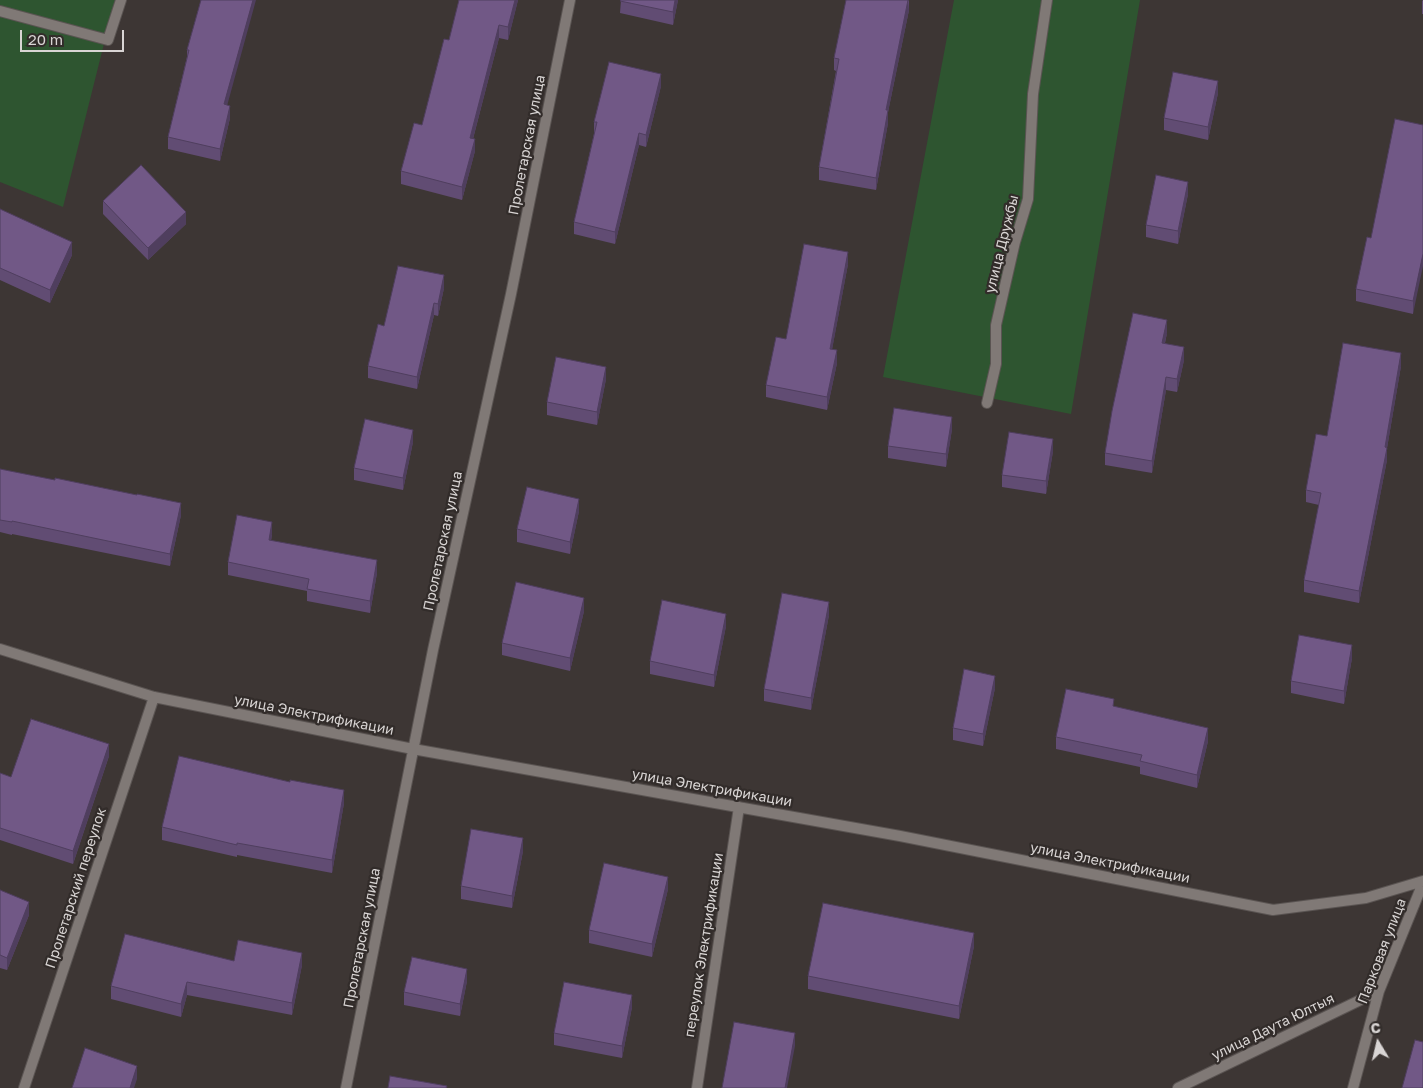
<!DOCTYPE html>
<html>
<head>
<meta charset="utf-8">
<style>
  body { margin:0 }
  #map { position:relative; width:1423px; height:1088px; overflow:hidden; background:#3d3634; font-family:"Golos Text",sans-serif }
  canvas { display:block }
  .north { position:absolute; left:1353px; top:1018px; width:50px; height:50px; -webkit-text-stroke:4px #322c2a; paint-order:stroke; rotate:351deg; font-size:14px; font-weight:700; line-height:20px; text-align:center; color:#d9d5d4 }
  .north::after { content:''; display:block; margin:auto; width:18px; height:22px; background:#d9d5d4; clip-path:polygon(50% 0,100% 100%,50% 72%,0 100%) }
  .scale { position:absolute; left:20px; top:30px; width:104px; height:22px; box-sizing:border-box; border:2px solid #d9d5d4; border-top:0; padding-left:6px; font-size:15px; line-height:18px; white-space:nowrap; color:#d9d5d4; -webkit-text-stroke:4px #322c2a; paint-order:stroke }
</style>
</head>
<body>
<div id="map">
<canvas width="1423" height="1088"></canvas>
<div class="north">С</div>
<div class="scale">20 m</div>
</div>
<script>
const context = document.querySelector('canvas').getContext('2d');
context.lineJoin = 'round';
function fillPath(path, color) {
  context.fillStyle = color;
  context.fill(path, 'evenodd');
}
function shape(rows) {
  const path = new Path2D();
  for (const r of rows) {
    path.moveTo(r[0], r[1]);
    for (let i = 2; i < r.length; i += 2) path.lineTo(r[i], r[i + 1]);
  }
  return path;
}
function trace(path, color, width, dash) {
  context.strokeStyle = color;
  context.lineWidth = width;
  context.lineCap = dash ? 'butt' : 'round';
  context.setLineDash(dash || []);
  context.stroke(path);
}
function label(font, color, halo, rows, align = 'center') {
  context.font = font + ' "Golos Text",sans-serif';
  context.lineWidth = 4.5;
  context.setLineDash([]);
  context.textBaseline = 'middle';
  context.strokeStyle = halo;
  context.fillStyle = color;
  for (const [text, x, y, turn = 0] of rows) {
    context.save();
    context.translate(x, y);
    context.rotate((+turn || 0) * Math.PI / 180);
    context.textAlign = isNaN(turn) ? turn : align;
    if (halo) context.strokeText(text, 0, 0);
    context.fillText(text, 0, 0);
    context.restore();
  }
}
fillPath(shape([
  [0,0,115,0,63,207,0,182],
  [954,0,1140,0,1071,414,883,377]
]), '#2e5530');
const minor = shape([
  [0,11,108,40,121,0],
  [987,403,996,364,996,325,1015,242,1028,199,1033,94,1047,0],
  [0,649,154,697,413,749,900,836,1273,910,1366,898,1423,881],
  [24,1088,154,697],
  [346,1088,433,650,511,294,570,0],
  [697,1088,739,807],
  [1178,1088,1379,991],
  [1353,1088,1379,991,1423,883]
]);
trace(minor, '#5a5452', 12);
trace(minor, '#807976', 10);
fillPath(shape([
  [201,0,230,118,220,161,168,149,168,137,187,57,187,50],
  [459,0,518,0,508,40,499,38,473,139,475,151,462,200,401,184,401,171,422,125,449,40],
  [621,0,678,0,673,25,620,13],
  [909,0,909,10,888,112,888,123,876,190,819,180,819,167,836,71,834,70,834,58],
  [1423,0,1423,14,1422,14,1422,1],
  [661,86,646,147,639,145,615,244,574,234,574,222,594,134,594,122],
  [1218,93,1208,140,1164,130,1164,118],
  [1423,125,1413,314,1356,301,1356,289,1371,238],
  [1188,194,1178,244,1146,237,1146,225],
  [103,201,186,224,148,260,103,214],
  [0,209,72,255,50,303,0,280],
  [848,264,832,349,837,363,827,410,766,397,766,385,786,339],
  [444,288,438,316,434,315,417,389,368,378,368,366,384,326],
  [1167,333,1165,343,1184,360,1177,392,1166,390,1152,473,1105,465,1105,453],
  [1401,366,1387,448,1387,460,1359,603,1304,592,1304,580,1319,505,1306,502,1306,490,1327,436],
  [606,379,597,425,547,415,547,402],
  [952,429,946,467,888,458,888,446],
  [413,442,403,490,354,480,354,468],
  [1053,451,1046,494,1002,487,1002,475],
  [0,469,181,515,170,566,12,534,12,535,0,532],
  [579,511,570,554,517,542,517,529],
  [272,534,271,541,377,573,370,613,307,601,307,591,228,575,228,562],
  [584,611,570,671,502,655,502,643],
  [829,615,811,710,764,701,764,689],
  [726,626,714,687,650,674,650,661],
  [1352,658,1344,704,1291,693,1291,681],
  [995,688,983,746,953,740,953,728],
  [1114,707,1208,741,1197,788,1140,774,1140,767,1056,749,1056,737],
  [109,756,73,864,0,840,0,773,11,777],
  [344,803,332,873,237,855,237,857,162,840,162,827],
  [523,851,512,908,461,899,461,886],
  [668,889,652,957,589,943,589,930],
  [0,890,29,915,7,970,0,968],
  [974,946,959,1019,808,989,808,976],
  [234,961,302,965,292,1015,187,995,181,1017,111,999,111,986],
  [467,981,460,1016,404,1005,404,992],
  [632,1007,622,1058,554,1045,554,1033]
]), '#614c73');
fillPath(shape([
  [253,0,256,0,224,117,224,104],
  [515,0,518,0,508,40,508,27],
  [675,0,678,0,673,25,673,12],
  [908,0,909,10,888,112,888,123,876,190,876,178,886,110],
  [499,25,499,38,470,150,470,138],
  [661,74,661,86,646,147,646,135],
  [1218,81,1218,93,1208,140,1208,127],
  [230,106,230,118,220,161,220,149],
  [639,133,639,145,615,244,615,232],
  [475,139,475,151,462,200,462,187],
  [1188,182,1188,194,1178,244,1178,231],
  [186,212,186,224,148,260,148,248],
  [72,242,72,255,50,303,50,290],
  [848,252,848,264,830,361,830,349],
  [1423,254,1423,266,1413,314,1413,301],
  [444,275,444,288,438,316,438,304],
  [434,303,434,315,417,389,417,377],
  [1167,320,1167,333,1162,355,1162,343],
  [1184,347,1184,360,1177,392,1177,379],
  [837,350,837,363,827,410,827,397],
  [1401,353,1401,366,1385,460,1387,448,1387,460,1359,603,1359,591],
  [606,367,606,379,597,425,597,412],
  [1166,377,1166,390,1152,473,1152,461],
  [952,417,952,429,946,467,946,454],
  [413,430,413,442,403,490,403,478],
  [1053,439,1053,451,1046,494,1046,481],
  [579,499,579,511,570,554,570,542],
  [181,503,181,515,170,566,170,554],
  [272,522,272,534,269,553,269,540],
  [377,560,377,573,370,613,370,601],
  [584,598,584,611,570,671,570,658],
  [829,602,829,615,811,710,811,698],
  [726,614,726,626,714,687,714,675],
  [1352,645,1352,658,1344,704,1344,691],
  [995,676,995,688,983,746,983,734],
  [1208,728,1208,741,1197,788,1197,775],
  [109,744,109,756,73,864,73,851],
  [344,790,344,803,332,873,332,860],
  [523,838,523,851,512,908,512,896],
  [668,877,668,889,652,957,652,944],
  [29,902,29,915,7,970,7,958],
  [974,933,974,946,959,1019,959,1006],
  [302,953,302,965,292,1015,292,1003],
  [467,969,467,981,460,1016,460,1004],
  [187,982,187,995,181,1017,181,1004],
  [632,995,632,1007,622,1058,622,1046],
  [795,1033,795,1046,787,1088,785,1088],
  [137,1066,137,1079,134,1088,130,1088]
]), '#4f3e5e');
const building = shape([
  [201,0,253,0,224,104,230,106,220,149,168,137,189,50,187,50,201,0],
  [459,0,515,0,508,27,499,25,470,138,475,139,462,187,401,171,414,123,422,125,444,39,449,40,459,0],
  [621,0,675,0,673,12,620,1,621,0],
  [846,0,908,0,886,110,888,110,876,178,819,167,839,59,834,58,846,0],
  [609,62,661,74,646,135,639,133,615,232,574,222,597,122,594,122,609,62],
  [1173,72,1218,81,1208,127,1164,118,1173,72],
  [1395,119,1423,125,1423,254,1413,301,1356,289,1367,237,1371,238,1395,119],
  [141,165,186,212,148,248,103,201,141,165],
  [1156,175,1188,182,1178,231,1146,225,1156,175],
  [0,209,72,242,50,290,0,268,0,209],
  [804,244,848,252,830,349,837,350,827,397,766,385,776,337,786,339,804,244],
  [398,266,444,275,438,304,434,303,417,377,368,366,378,324,384,326,398,266],
  [1133,313,1167,320,1162,343,1184,347,1177,379,1166,377,1152,461,1105,453,1112,411,1133,313],
  [1343,343,1401,353,1385,447,1387,448,1359,591,1304,580,1321,493,1306,490,1316,434,1327,436,1343,343],
  [556,357,606,367,597,412,547,402,556,357],
  [894,408,952,417,946,454,888,446,894,408],
  [365,419,413,430,403,478,354,468,365,419],
  [1009,432,1053,439,1046,481,1002,475,1009,432],
  [0,469,55,480,55,478,137,495,137,494,181,503,170,554,12,521,12,522,0,520,0,469],
  [527,487,579,499,570,542,517,529,527,487],
  [237,515,272,522,269,540,377,560,370,601,307,589,309,579,228,562,237,515],
  [516,582,584,598,570,658,502,643,516,582],
  [782,593,829,602,811,698,764,689,782,593],
  [662,600,726,614,714,675,650,661,662,600],
  [1299,635,1352,645,1344,691,1291,681,1299,635],
  [964,669,995,676,983,734,953,728,964,669],
  [1066,689,1114,699,1113,706,1208,728,1197,775,1140,761,1142,755,1056,737,1066,689],
  [31,719,109,744,73,851,0,828,0,773,11,777,31,719],
  [179,756,290,782,290,780,344,790,332,860,237,843,237,845,162,827,179,756],
  [471,829,523,838,512,896,461,886,471,829],
  [604,863,668,877,652,944,589,930,604,863],
  [0,890,29,902,7,958,0,955,0,890],
  [823,903,974,933,959,1006,808,976,823,903],
  [125,934,234,961,238,940,302,953,292,1003,187,982,181,1004,111,986,125,934],
  [412,957,467,969,460,1004,404,992,412,957],
  [564,982,632,995,622,1046,554,1033,564,982],
  [734,1022,795,1033,785,1088,722,1088,734,1022],
  [1415,1040,1423,1042,1423,1088,1402,1088,1415,1040],
  [85,1048,137,1066,130,1088,72,1088,85,1048],
  [390,1076,447,1086,446,1088,388,1088,390,1076]
]);
fillPath(building, '#715886');
trace(building, '#4f3e5e', 1);
label('14px', '#d9d5d4', '#322c2a', [
  ["Пролетарская улица",527,145,-79],
  ["улица Дружбы",1002,244,-76],
  ["Пролетарская улица",443,541,-78],
  ["улица Электрификации",314,715,11],
  ["улица Электрификации",712,788,10],
  ["улица Электрификации",1110,863,11],
  ["Пролетарский переулок",76,888,-72],
  ["Пролетарская улица",362,938,-79],
  ["переулок Электрификации",704,945,-81],
  ["Парковая улица",1382,951,-69],
  ["улица Даута Юлтыя",1273,1027,-26]
]);
</script>
</body>
</html>
